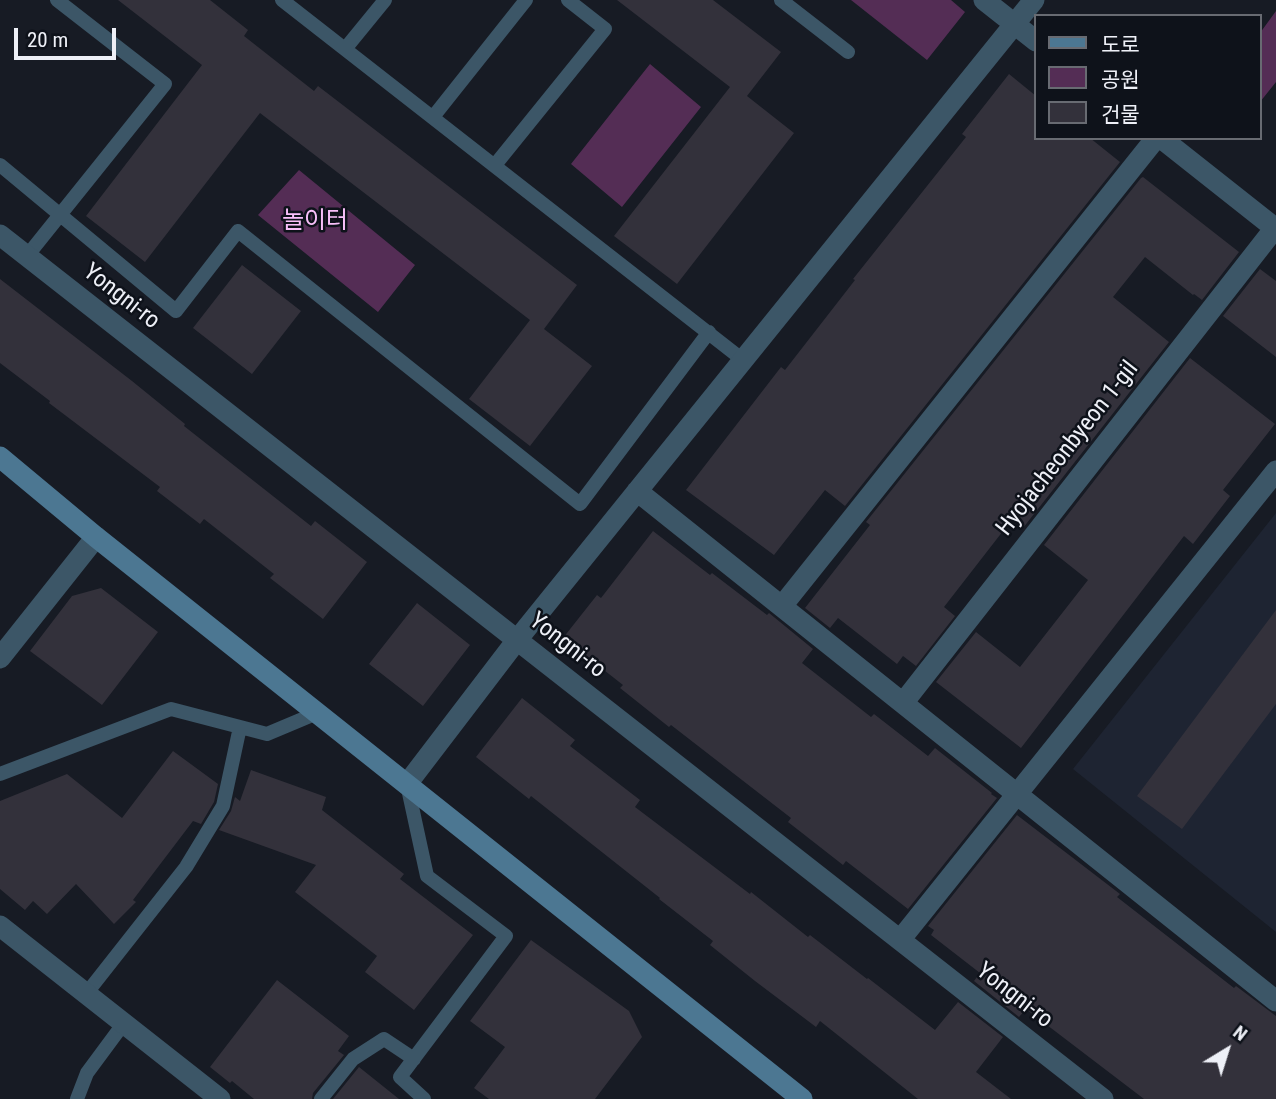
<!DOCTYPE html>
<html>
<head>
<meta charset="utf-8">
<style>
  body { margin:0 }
  #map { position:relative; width:1276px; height:1099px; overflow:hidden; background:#171b24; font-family:"Roboto Condensed","Noto Sans KR",sans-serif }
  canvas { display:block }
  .legend { position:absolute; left:1034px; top:14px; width:228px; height:126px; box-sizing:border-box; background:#0e121a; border:2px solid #686b72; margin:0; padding:9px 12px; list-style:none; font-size:21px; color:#eef0f7 }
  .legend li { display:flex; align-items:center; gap:14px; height:35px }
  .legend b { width:35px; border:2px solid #686b72 }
  .north { position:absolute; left:1192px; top:1015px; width:70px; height:70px; -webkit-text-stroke:5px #0e121a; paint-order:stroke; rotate:38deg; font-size:19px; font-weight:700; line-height:28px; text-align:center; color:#eef0f7 }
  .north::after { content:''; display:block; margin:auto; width:24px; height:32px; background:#eef0f7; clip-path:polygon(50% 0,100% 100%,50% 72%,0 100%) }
  .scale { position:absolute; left:14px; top:28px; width:102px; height:32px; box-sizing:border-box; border:4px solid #eef0f7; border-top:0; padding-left:9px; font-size:21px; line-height:24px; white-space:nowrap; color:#eef0f7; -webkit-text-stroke:5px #0e121a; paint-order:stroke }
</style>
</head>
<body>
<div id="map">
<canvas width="1276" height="1099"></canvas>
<ul class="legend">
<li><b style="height:9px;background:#4c7792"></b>도로</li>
<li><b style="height:19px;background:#542d55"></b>공원</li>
<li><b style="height:19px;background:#33313b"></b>건물</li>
</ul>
<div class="north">N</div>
<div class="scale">20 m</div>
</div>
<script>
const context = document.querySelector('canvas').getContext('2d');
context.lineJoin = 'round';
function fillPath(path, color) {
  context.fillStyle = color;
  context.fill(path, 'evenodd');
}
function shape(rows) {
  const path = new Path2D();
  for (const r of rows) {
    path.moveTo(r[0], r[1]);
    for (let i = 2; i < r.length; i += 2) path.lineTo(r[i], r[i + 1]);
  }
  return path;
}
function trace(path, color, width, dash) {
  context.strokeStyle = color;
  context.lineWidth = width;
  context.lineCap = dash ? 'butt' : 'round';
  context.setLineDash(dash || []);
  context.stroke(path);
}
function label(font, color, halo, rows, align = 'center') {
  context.font = font + ' "Roboto Condensed","Noto Sans KR",sans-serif';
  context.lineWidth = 5;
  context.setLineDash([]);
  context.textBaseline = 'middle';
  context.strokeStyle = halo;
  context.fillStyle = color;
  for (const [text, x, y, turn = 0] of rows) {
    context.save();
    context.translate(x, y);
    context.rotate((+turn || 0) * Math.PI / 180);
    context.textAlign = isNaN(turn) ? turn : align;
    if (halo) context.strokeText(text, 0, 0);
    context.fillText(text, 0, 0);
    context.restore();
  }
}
fillPath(shape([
  [1276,513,1276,932,1073,769]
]), '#1e2432');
fillPath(shape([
  [851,0,951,0,965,12,927,60],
  [1276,11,1276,82,1260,102,1260,33],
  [650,64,701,107,622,207,571,164],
  [299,170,415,265,378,312,258,215]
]), '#542d55');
fillPath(shape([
  [118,0,210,0,248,30,244,36,314,91,318,86,577,285,544,329,592,366,530,446,469,399,530,320,260,113,145,262,86,216,202,65],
  [617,0,713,0,781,52,747,96,794,133,677,284,614,236,730,87],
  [1009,74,1036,96,1036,138,1090,138,1120,162,845,506,825,490,774,555,686,490,781,367,785,370,855,280,853,279,966,137,962,134],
  [1143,177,1239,252,1202,300,1194,294,1193,295,1145,257,1113,297,1169,342,1023,528,1016,523,1014,525,1010,522,944,607,955,616,916,666,903,656,897,664,838,618,830,628,805,608,870,525,866,522,1141,178],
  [242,265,301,311,252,374,193,328],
  [1260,269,1276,281,1276,357,1223,316],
  [0,279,132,381,185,424,184,426,311,526,315,521,367,562,323,619,270,578,274,574,204,519,200,524,157,491,160,487,49,403,50,401,0,363],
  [1190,358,1275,424,1223,490,1230,496,1193,544,1184,536,1021,748,936,682,976,632,1020,667,1088,580,1044,545],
  [653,531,710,575,712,573,767,615,769,613,813,649,802,663,871,717,874,714,928,756,935,748,992,793,991,794,997,798,908,909,846,861,843,865,788,822,791,818,671,725,669,727,620,688,623,685,563,638,597,595,601,598],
  [101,588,158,632,102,705,30,651,72,596],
  [417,603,470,645,423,706,369,664],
  [1276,610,1276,704,1182,829,1137,796],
  [522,698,575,740,570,746,640,800,635,807,750,894,751,892,808,937,810,935,867,979,868,978,935,1030,958,1002,1003,1037,976,1072,1011,1099,918,1099,820,1021,816,1027,755,981,710,945,713,941,659,899,660,898,531,796,529,799,476,757],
  [173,751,218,784,214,802,201,824,193,821,133,900,136,902,114,924,76,884,47,914,33,901,25,910,0,889,0,801,67,774,122,818],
  [251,770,326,797,322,810,404,874,400,879,473,935,414,1010,365,972,377,956,295,892,316,865,219,830,231,811,235,797,240,801],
  [1017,815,1120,894,1117,897,1234,988,1236,986,1276,1016,1276,1099,1144,1099,1026,1009,1019,1017,974,981,980,973,931,935,934,930,928,926],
  [531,940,629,1011,642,1037,595,1099,489,1099,474,1088,505,1047,470,1021],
  [277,980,349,1036,338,1051,344,1055,313,1093,312,1099,254,1099,232,1081,230,1083,210,1067],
  [359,1067,399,1099,333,1099]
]), '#33313b');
trace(shape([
  [282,0,743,360],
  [781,0,848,52],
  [345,49,385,0],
  [433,117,526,0],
  [0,165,176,311,238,231,580,504,709,332],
  [495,165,605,29,568,0],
  [27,256,165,84,57,0],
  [0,774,171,709,267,734,317,713],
  [407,784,427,876,506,936,400,1077,424,1099],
  [86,994,186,867,223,806,240,727],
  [77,1099,87,1073,124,1023],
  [321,1099,353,1059,384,1039,414,1059]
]), '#3c5667', 14);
trace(shape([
  [984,0,1036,41],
  [1161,138,1276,229],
  [0,235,1103,1099],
  [637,491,1276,1001],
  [782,606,1156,138],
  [0,658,96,537],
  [903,703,1275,228],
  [407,784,517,640,1034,0],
  [0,926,220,1099],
  [900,940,1276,471]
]), '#3c5667', 21);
trace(shape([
  [0,457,96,537,802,1099]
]), '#4c7792', 21);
label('24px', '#f8bff9', '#0e121a', [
  ["놀이터",315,222]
]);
label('24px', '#eef0f7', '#0e121a', [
  ["Yongni-ro",121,297,38],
  ["Hyojacheonbyeon 1-gil",1068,449,-52],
  ["Yongni-ro",567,646,38],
  ["Yongni-ro",1014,996,38]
]);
</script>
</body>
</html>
